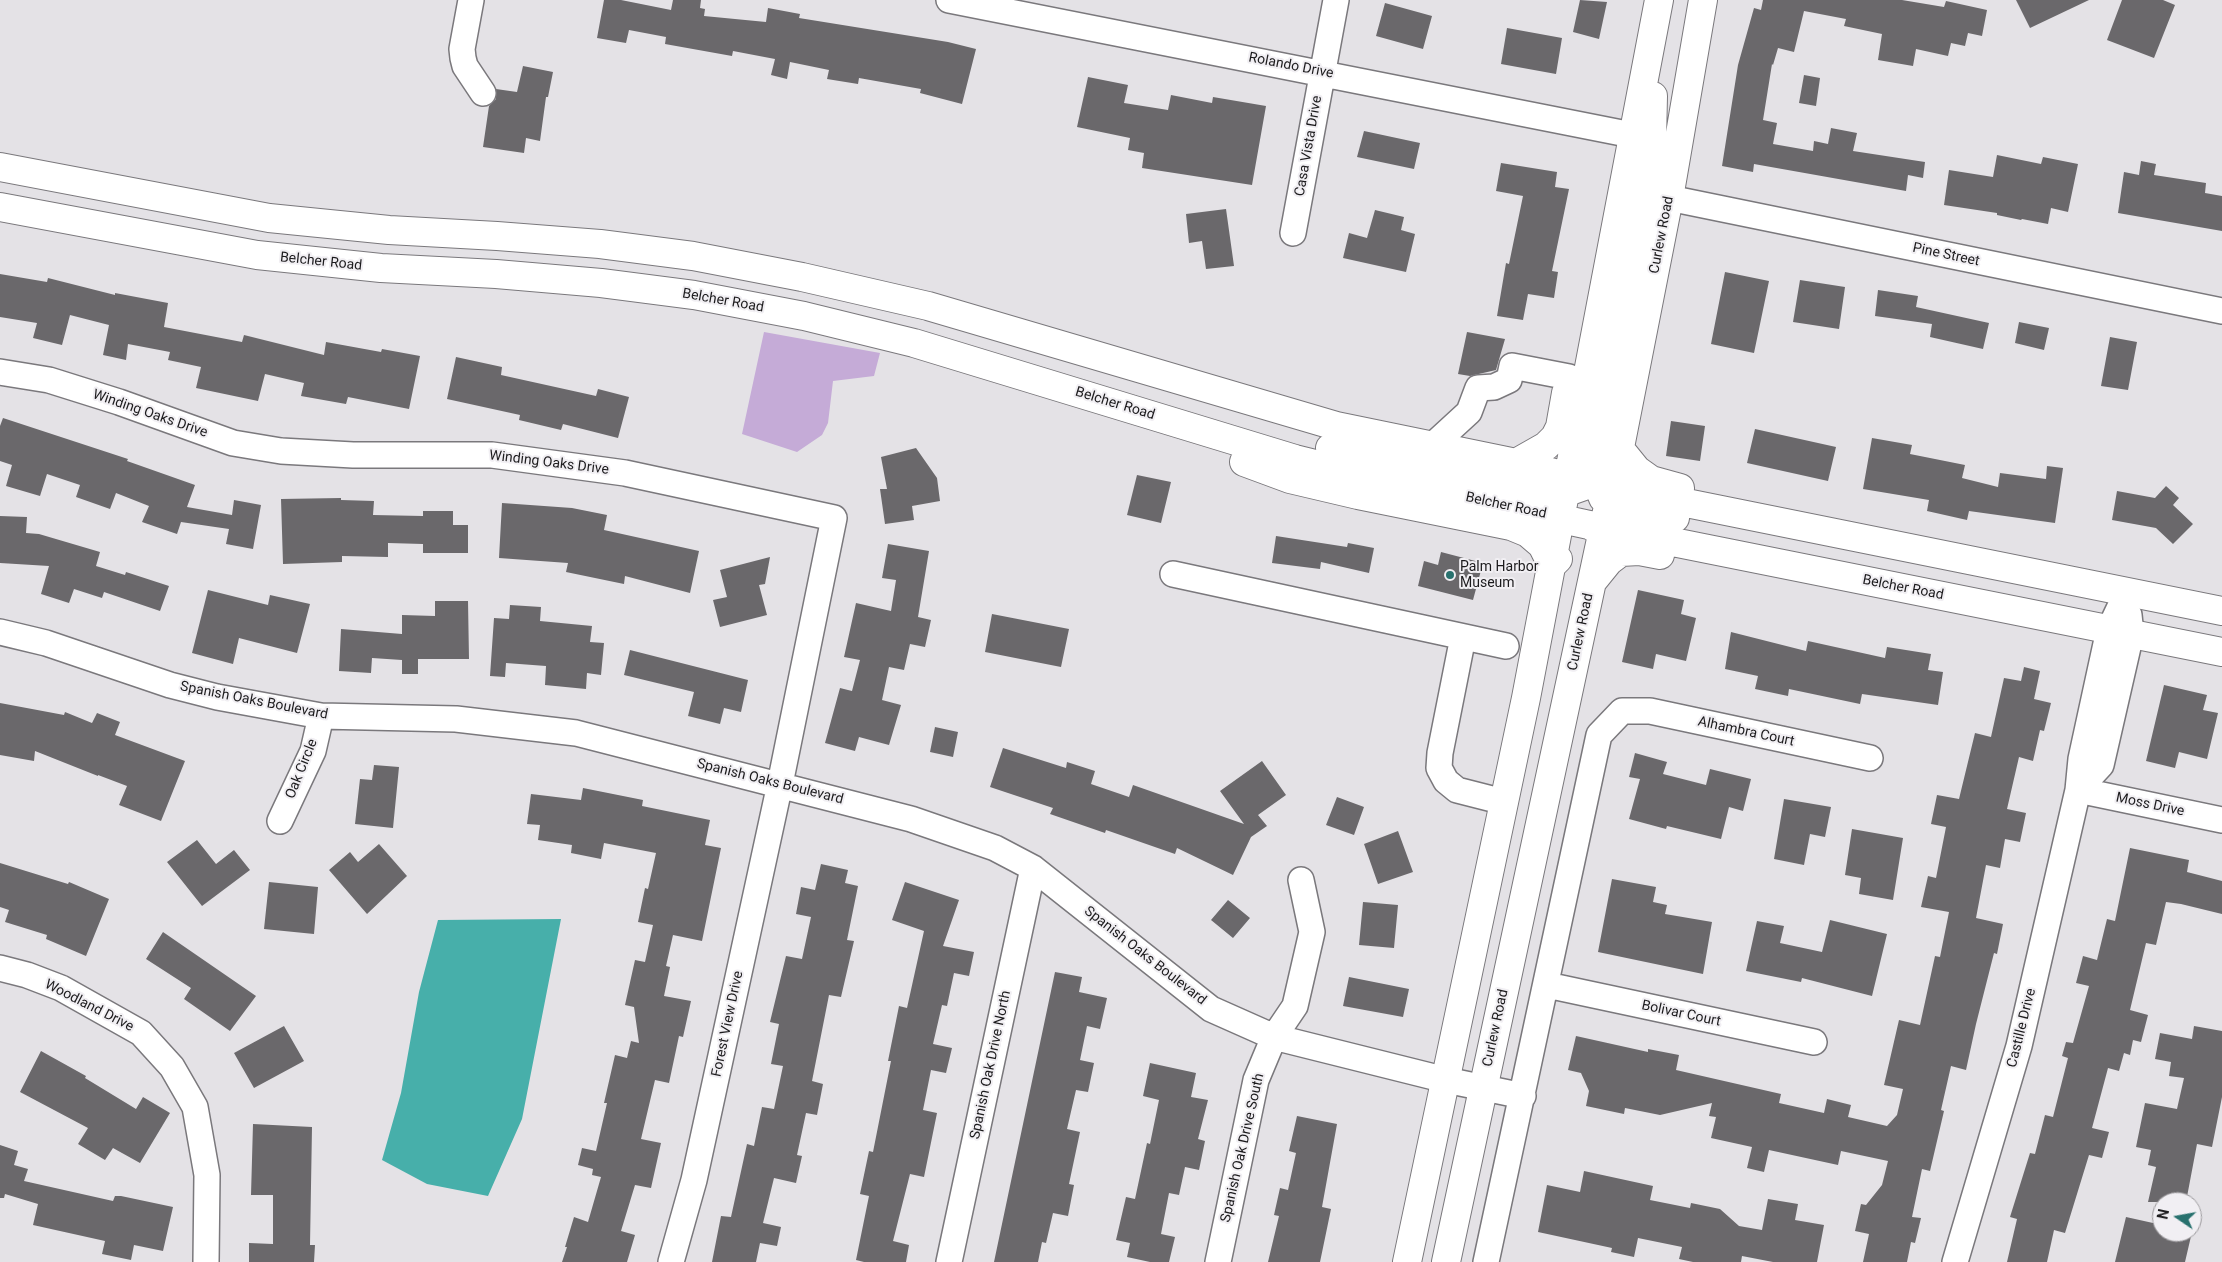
<!DOCTYPE html>
<html>
<head>
<meta charset="utf-8">
<style>
  body { margin:0 }
  #map { position:relative; width:2222px; height:1262px; overflow:hidden; background:#e4e2e6; font-family:Roboto,sans-serif }
  canvas { display:block }
  .north { position:absolute; left:2152px; top:1192px; width:50px; height:50px; box-sizing:border-box; background:#f1eff3; border:1px solid #9c9a9d; border-radius:50%; rotate:282deg; font-size:14px; font-weight:700; line-height:20px; text-align:center; color:#1c1b1d }
  .north::after { content:''; display:block; margin:auto; width:18px; height:22px; background:#28716e; clip-path:polygon(50% 0,100% 100%,50% 72%,0 100%) }
</style>
</head>
<body>
<div id="map">
<canvas width="2222" height="1262"></canvas>
<div class="north">N</div>
</div>
<script>
const context = document.querySelector('canvas').getContext('2d');
context.lineJoin = 'round';
function fillPath(path, color) {
  context.fillStyle = color;
  context.fill(path, 'evenodd');
}
function shape(rows) {
  const path = new Path2D();
  for (const r of rows) {
    path.moveTo(r[0], r[1]);
    for (let i = 2; i < r.length; i += 2) path.lineTo(r[i], r[i + 1]);
  }
  return path;
}
function trace(path, color, width, dash) {
  context.strokeStyle = color;
  context.lineWidth = width;
  context.lineCap = dash ? 'butt' : 'round';
  context.setLineDash(dash || []);
  context.stroke(path);
}
function label(font, color, halo, rows, align = 'center') {
  context.font = font + ' Roboto,sans-serif';
  context.lineWidth = 4;
  context.setLineDash([]);
  context.textBaseline = 'middle';
  context.strokeStyle = halo;
  context.fillStyle = color;
  for (const [text, x, y, turn = 0] of rows) {
    context.save();
    context.translate(x, y);
    context.rotate((+turn || 0) * Math.PI / 180);
    context.textAlign = isNaN(turn) ? turn : align;
    if (halo) context.strokeText(text, 0, 0);
    context.fillText(text, 0, 0);
    context.restore();
  }
}
fillPath(shape([
  [764,332,880,353,874,376,833,381,828,423,822,435,797,452,742,434]
]), '#c5abd7');
fillPath(shape([
  [561,919,522,1119,488,1196,427,1184,382,1160,401,1093,419,992,438,920]
]), '#47afaa');
fillPath(shape([
  [604,0,621,0,671,10,673,0,701,0,700,8,705,9,704,16,766,22,768,8,800,14,799,18,948,42,976,49,962,104,920,93,921,89,859,78,858,84,827,79,829,70,790,62,787,79,771,75,775,59,733,51,732,56,665,44,666,37,629,30,626,43,597,38],
  [1580,0,1607,2,1599,39,1573,32],
  [1763,0,1902,0,1944,7,1946,1,1987,10,1982,36,1968,33,1965,46,1951,43,1948,56,1916,49,1913,66,1878,60,1882,34,1844,26,1846,19,1804,11,1794,52,1778,48,1773,65,1772,64,1763,120,1777,123,1773,144,1813,151,1814,141,1828,144,1831,128,1857,133,1853,151,1925,162,1923,178,1908,175,1906,191,1754,164,1753,172,1722,166,1738,65,1754,8,1761,10],
  [2016,0,2089,0,2030,28],
  [2122,0,2163,0,2175,5,2154,58,2107,40],
  [1385,3,1432,16,1423,49,1376,36],
  [1507,28,1562,38,1556,74,1501,64],
  [523,66,553,72,548,97,546,97,540,141,526,138,524,153,483,147,489,106,496,99,496,89,517,92],
  [1804,75,1820,78,1816,106,1799,103],
  [1088,77,1128,85,1124,103,1168,110,1171,95,1212,103,1213,97,1266,106,1252,185,1142,168,1144,153,1128,150,1130,138,1077,127],
  [1364,131,1420,143,1414,169,1357,157],
  [1997,155,2041,164,2043,157,2078,164,2068,212,2051,208,2048,224,2022,219,2021,220,1997,215,1997,213,1944,205,1949,170,1993,177],
  [2141,161,2156,164,2154,175,2206,183,2205,193,2222,196,2222,231,2118,213,2124,172,2139,175],
  [1501,163,1557,172,1555,187,1569,189,1552,271,1558,272,1554,298,1528,294,1523,320,1497,316,1506,263,1509,264,1523,196,1496,191],
  [1226,209,1234,266,1206,269,1202,241,1189,243,1186,214],
  [1375,210,1404,217,1401,230,1415,234,1406,272,1343,258,1349,233,1367,238],
  [1725,272,1769,281,1754,353,1711,344],
  [0,274,47,282,48,278,115,295,115,293,168,303,164,327,242,342,244,335,324,355,326,342,381,352,382,349,420,356,409,409,348,397,346,404,301,396,304,383,265,374,258,401,196,388,201,367,168,360,170,352,128,344,126,360,103,355,109,325,70,315,62,345,33,338,37,323,0,317],
  [1800,280,1845,287,1839,329,1793,322],
  [1878,290,1918,296,1916,307,1989,323,1983,349,1930,337,1932,324,1875,316],
  [2019,322,2049,328,2044,350,2015,343],
  [1467,332,1505,339,1496,370,1470,376,1458,374],
  [2110,337,2137,342,2128,390,2101,386],
  [456,357,502,367,501,375,596,396,598,389,629,397,618,438,563,424,561,430,519,420,520,415,447,399],
  [3,418,128,459,127,461,195,485,187,507,232,515,234,500,261,505,253,549,226,544,229,529,181,522,177,534,142,522,149,506,116,493,110,509,76,497,80,485,47,474,40,496,6,486,12,465,0,461,0,426],
  [1671,421,1705,426,1700,461,1666,456],
  [1755,429,1836,447,1828,481,1747,463],
  [1872,438,1912,445,1910,454,1965,465,1962,478,1998,487,2000,473,2046,479,2047,466,2063,468,2055,523,1969,511,1967,520,1927,511,1929,500,1863,489],
  [916,448,937,478,940,501,912,506,914,520,885,524,880,489,887,489,881,457],
  [1137,475,1171,482,1161,523,1127,515],
  [2166,486,2179,498,2173,505,2193,524,2173,544,2156,528,2112,520,2117,491,2155,498],
  [341,498,341,500,374,501,373,515,423,516,423,511,453,511,453,525,468,525,468,553,423,553,423,544,388,543,388,557,342,556,342,562,283,564,281,499],
  [502,503,572,508,607,515,604,530,699,551,690,593,625,576,624,584,566,572,568,563,499,558],
  [0,516,27,517,26,533,39,534,100,552,96,566,125,575,126,572,169,586,160,611,104,592,102,598,74,589,69,603,41,594,49,566,0,563],
  [1276,536,1347,547,1348,543,1374,548,1369,573,1321,562,1320,569,1272,563],
  [888,544,929,551,918,617,931,620,925,647,910,644,904,670,889,667,882,700,901,705,889,745,859,737,855,751,825,743,840,688,852,691,860,660,844,657,856,603,891,611,896,580,882,578],
  [1441,552,1483,563,1473,600,1418,586,1424,561,1438,565],
  [770,557,765,584,759,585,767,615,720,627,713,600,727,597,720,570],
  [208,590,268,605,270,595,310,604,297,653,239,638,233,664,192,653],
  [1638,590,1684,600,1681,614,1696,618,1686,661,1656,654,1653,669,1622,662],
  [435,601,468,601,469,659,418,659,418,674,402,674,402,660,372,658,371,673,339,671,341,629,402,634,402,615,435,616],
  [510,605,541,607,540,621,592,626,590,642,604,643,601,675,587,673,586,689,545,685,546,666,506,663,505,677,490,676,494,618,509,619],
  [992,614,1069,629,1061,667,985,652],
  [1731,632,1806,651,1808,641,1885,658,1887,647,1931,654,1928,670,1943,672,1938,705,1862,694,1860,704,1789,689,1788,696,1755,689,1758,676,1725,669],
  [630,650,748,680,741,712,724,708,720,724,688,716,694,692,624,675],
  [2024,667,2040,671,2034,699,2051,703,2044,731,2040,730,2033,761,2019,757,2007,809,2026,813,2020,842,2005,839,2000,868,1986,865,1976,918,2003,924,1997,954,1994,953,1976,1024,1966,1070,1951,1066,1941,1110,1944,1111,1930,1171,1922,1169,1912,1217,1921,1218,1915,1243,1911,1242,1907,1262,1863,1262,1869,1234,1855,1231,1861,1204,1866,1205,1882,1185,1888,1161,1841,1151,1838,1165,1769,1150,1764,1172,1747,1168,1752,1147,1711,1138,1716,1117,1709,1116,1712,1103,1660,1115,1625,1108,1624,1114,1586,1106,1589,1091,1581,1073,1568,1070,1576,1036,1648,1052,1648,1049,1679,1055,1676,1070,1781,1094,1779,1103,1824,1113,1827,1099,1851,1105,1848,1117,1887,1126,1897,1115,1903,1089,1884,1085,1899,1020,1920,1025,1935,956,1940,957,1949,912,1921,907,1928,876,1936,878,1946,827,1931,824,1937,795,1959,799,1975,733,1991,737,2004,678,2021,681],
  [2164,685,2207,695,2203,710,2218,713,2207,759,2179,752,2175,768,2146,761],
  [0,703,64,715,65,712,92,723,97,713,120,722,115,735,185,761,161,821,119,805,127,786,98,775,98,776,35,751,34,761,0,755],
  [935,727,958,732,953,757,930,752],
  [1003,748,1066,768,1067,762,1095,771,1091,784,1129,797,1133,785,1244,824,1220,791,1262,761,1286,795,1258,815,1267,826,1251,837,1233,875,1177,848,1175,854,1106,830,1105,833,1050,814,1053,808,990,787],
  [1635,753,1667,762,1663,774,1706,785,1710,769,1751,779,1743,811,1729,807,1721,839,1667,826,1666,829,1629,819,1640,779,1629,777],
  [374,765,399,767,393,828,355,824,360,779,372,780],
  [583,788,643,800,642,806,710,820,705,845,721,848,702,941,673,935,666,966,670,967,664,996,691,1001,683,1037,679,1036,669,1083,655,1080,641,1139,661,1143,651,1188,635,1185,621,1231,635,1235,627,1262,562,1262,567,1247,565,1247,574,1217,588,1222,601,1177,592,1175,593,1169,578,1165,582,1148,596,1151,607,1103,604,1103,615,1055,627,1058,631,1041,639,1043,634,1007,625,1005,635,960,645,962,653,925,638,922,645,888,648,889,656,853,604,843,601,859,571,853,572,845,538,840,540,825,527,824,531,794,581,800],
  [1337,797,1364,807,1354,835,1326,825],
  [1784,799,1831,807,1825,837,1810,834,1804,865,1774,859],
  [1852,829,1903,838,1893,900,1859,894,1861,878,1845,875],
  [1398,831,1413,872,1378,884,1364,844],
  [197,840,216,864,234,850,250,870,202,906,167,862],
  [379,844,407,876,367,914,329,870,350,852,358,862],
  [2130,848,2189,860,2187,872,2222,881,2222,914,2181,904,2166,902,2156,945,2146,943,2130,1010,2148,1015,2141,1042,2133,1040,2130,1055,2124,1053,2119,1071,2108,1068,2092,1128,2109,1132,2102,1158,2089,1155,2065,1233,2054,1230,2047,1262,2007,1262,2017,1219,2010,1217,2030,1153,2035,1154,2045,1115,2053,1117,2068,1058,2062,1056,2066,1042,2073,1043,2089,986,2076,983,2083,956,2097,960,2107,919,2115,921],
  [0,863,68,884,69,882,109,899,86,956,46,939,47,935,5,922,9,910,0,907],
  [821,864,848,870,845,883,858,886,847,940,854,941,841,997,829,995,812,1081,823,1084,817,1115,806,1113,797,1155,802,1156,796,1183,774,1178,763,1223,781,1227,777,1246,760,1243,756,1262,712,1262,721,1216,731,1217,747,1144,754,1146,762,1107,774,1109,783,1066,771,1064,779,1024,770,1022,786,956,802,959,811,917,796,914,801,887,815,890],
  [1612,879,1656,887,1653,902,1667,905,1665,914,1712,922,1703,974,1598,952],
  [269,882,318,887,314,934,264,929],
  [905,882,959,900,943,946,974,952,969,976,954,973,947,1006,942,1005,933,1044,952,1048,946,1073,931,1070,923,1110,937,1113,924,1177,910,1174,893,1241,909,1245,906,1262,864,1262,856,1260,869,1196,860,1194,869,1151,873,1152,891,1061,888,1061,899,1006,907,1008,924,931,892,920],
  [1228,900,1250,918,1233,938,1211,920],
  [1363,902,1398,905,1394,948,1359,945],
  [1830,920,1887,934,1872,996,1802,978,1801,982,1746,971,1757,921,1784,926,1780,943,1822,952],
  [163,932,256,996,230,1031,184,999,191,988,146,959],
  [1055,972,1082,977,1079,992,1107,998,1100,1029,1087,1026,1080,1060,1094,1063,1088,1092,1076,1090,1067,1129,1080,1132,1069,1184,1074,1185,1068,1216,1053,1213,1046,1243,1042,1242,1038,1262,994,1262],
  [1349,977,1409,989,1403,1017,1343,1006],
  [284,1026,304,1061,254,1088,234,1053],
  [2194,1026,2222,1031,2222,1097,2212,1147,2197,1144,2186,1202,2148,1202,2156,1167,2148,1165,2151,1150,2136,1147,2145,1103,2177,1109,2184,1078,2169,1076,2171,1062,2155,1059,2160,1033,2192,1039],
  [41,1051,86,1076,85,1078,136,1109,143,1097,170,1113,140,1163,113,1148,105,1160,78,1144,88,1128,20,1092],
  [1150,1063,1196,1073,1191,1097,1208,1100,1198,1139,1205,1141,1199,1170,1185,1167,1179,1195,1169,1193,1161,1234,1175,1237,1169,1262,1150,1262,1127,1257,1130,1243,1116,1240,1126,1197,1135,1199,1147,1143,1150,1144,1159,1100,1143,1096],
  [1297,1116,1337,1124,1322,1207,1331,1209,1325,1238,1320,1262,1268,1262,1279,1216,1274,1215,1280,1188,1288,1190,1296,1153,1289,1151],
  [253,1124,312,1127,310,1245,315,1245,314,1262,249,1262,249,1243,273,1244,273,1195,251,1195],
  [0,1145,18,1151,14,1165,28,1169,24,1181,113,1201,115,1196,121,1196,173,1207,163,1251,134,1245,131,1260,102,1254,105,1241,33,1225,38,1204,5,1194,4,1198,0,1198],
  [1584,1171,1653,1186,1650,1200,1690,1208,1691,1203,1720,1209,1739,1226,1762,1230,1768,1199,1798,1204,1795,1220,1824,1225,1817,1262,1773,1262,1742,1256,1741,1262,1693,1262,1679,1259,1682,1247,1638,1238,1634,1257,1611,1252,1612,1248,1538,1232,1547,1185,1580,1192],
  [2126,1217,2162,1225,2162,1232,2192,1232,2185,1262,2115,1262]
]), '#6a686b');
const minor = shape([
  [471,0,462,49,463,58,465,66,483,93],
  [949,0,1632,135],
  [1669,198,2222,311],
  [1293,233,1336,0],
  [0,372,49,380,119,402,233,443,281,451,353,455,492,455,625,473,834,518,780,784,694,1180,671,1262],
  [1432,446,1469,412,1478,388,1494,387,1509,380,1512,366,1569,377],
  [1173,574,1506,646],
  [0,632,46,643,170,685,217,697,321,716,456,719,576,733,911,819,995,848,1033,868,1211,1009,1274,1037,1446,1080,1523,1096],
  [1463,637,1440,753,1439,768,1446,781,1457,790,1504,802],
  [2078,790,2101,765,2131,634,2129,615],
  [2078,790,2222,820],
  [280,821,313,751,321,716],
  [0,968,27,975,61,988,141,1033,172,1067,195,1107,207,1175,206,1262],
  [1547,985,1814,1042],
  [949,1262,1033,868],
  [1218,1262,1256,1080,1274,1037,1295,1006,1312,932,1301,880],
  [1486,1262,1599,735,1622,711,1650,711,1870,758],
  [1955,1262,2019,1046,2078,790,2081,759,2109,630,2127,592]
]);
const major = shape([
  [0,167,269,218,389,230,497,236,600,244,693,256,802,277,928,306,1336,426,1516,463,1612,488,2222,611],
  [0,207,257,255,381,268,496,274,601,283,694,295,804,316,914,343,1295,459,1364,476,1603,528,2222,652],
  [1330,448,1520,489,1554,493,1567,492,1584,486],
  [1614,460,1620,449,1637,470,1651,480,1680,488],
  [1244,462,1290,479,1358,495,1511,526,1528,533,1542,545,1552,565,1558,559],
  [1523,468,1516,463,1546,446,1555,437,1560,427,1566,393],
  [1603,498,1596,480,1594,462,1596,444,1652,140,1653,96],
  [1593,527,1618,516,1632,513,1675,518],
  [1592,582,1609,561,1621,552,1639,551,1660,555],
  [1407,1262,1526,698,1659,0],
  [1446,1262,1612,488,1669,198,1703,0]
]);
trace(minor, '#7a787c', 28);
trace(major, '#7a787c', 30);
trace(minor, '#fff', 25);
trace(major, '#fff', 28);
for (const [x, y, r, color] of [
  [1450,575,5,"#28716e"]
]) {
  const dot = new Path2D();
  dot.arc(x, y, r, 0, 2 * Math.PI);
  context.fillStyle = color;
  context.fill(dot);
  trace(dot, '#f1eff3', 2);
}
label('14px', '#1c1b1d', '#f1eff3', [
  ["Rolando Drive",1291,66,11],
  ["Casa Vista Drive",1309,146,-80],
  ["Curlew Road",1662,235,-79],
  ["Pine Street",1946,255,12],
  ["Belcher Road",321,262,6],
  ["Belcher Road",723,301,10],
  ["Belcher Road",1115,404,17],
  ["Winding Oaks Drive",150,414,19],
  ["Winding Oaks Drive",549,463,7],
  ["Belcher Road",1506,506,12],
  ["Belcher Road",1903,588,11],
  ["Curlew Road",1581,632,-78],
  ["Spanish Oaks Boulevard",254,701,11],
  ["Alhambra Court",1746,732,12],
  ["Oak Circle",302,769,-68],
  ["Spanish Oaks Boulevard",770,782,14],
  ["Moss Drive",2150,805,12],
  ["Spanish Oaks Boulevard",1145,956,38],
  ["Woodland Drive",89,1006,27],
  ["Bolivar Court",1681,1014,12],
  ["Forest View Drive",728,1024,-78],
  ["Curlew Road",1496,1028,-78],
  ["Castille Drive",2022,1028,-76],
  ["Spanish Oak Drive North",991,1065,-78],
  ["Spanish Oak Drive South",1243,1148,-77]
]);
label('14px', '#1c1b1d', '#f1eff3', [
  ["Palm Harbor",1460,567],
  ["Museum",1460,583]
], 'left');
</script>
</body>
</html>
